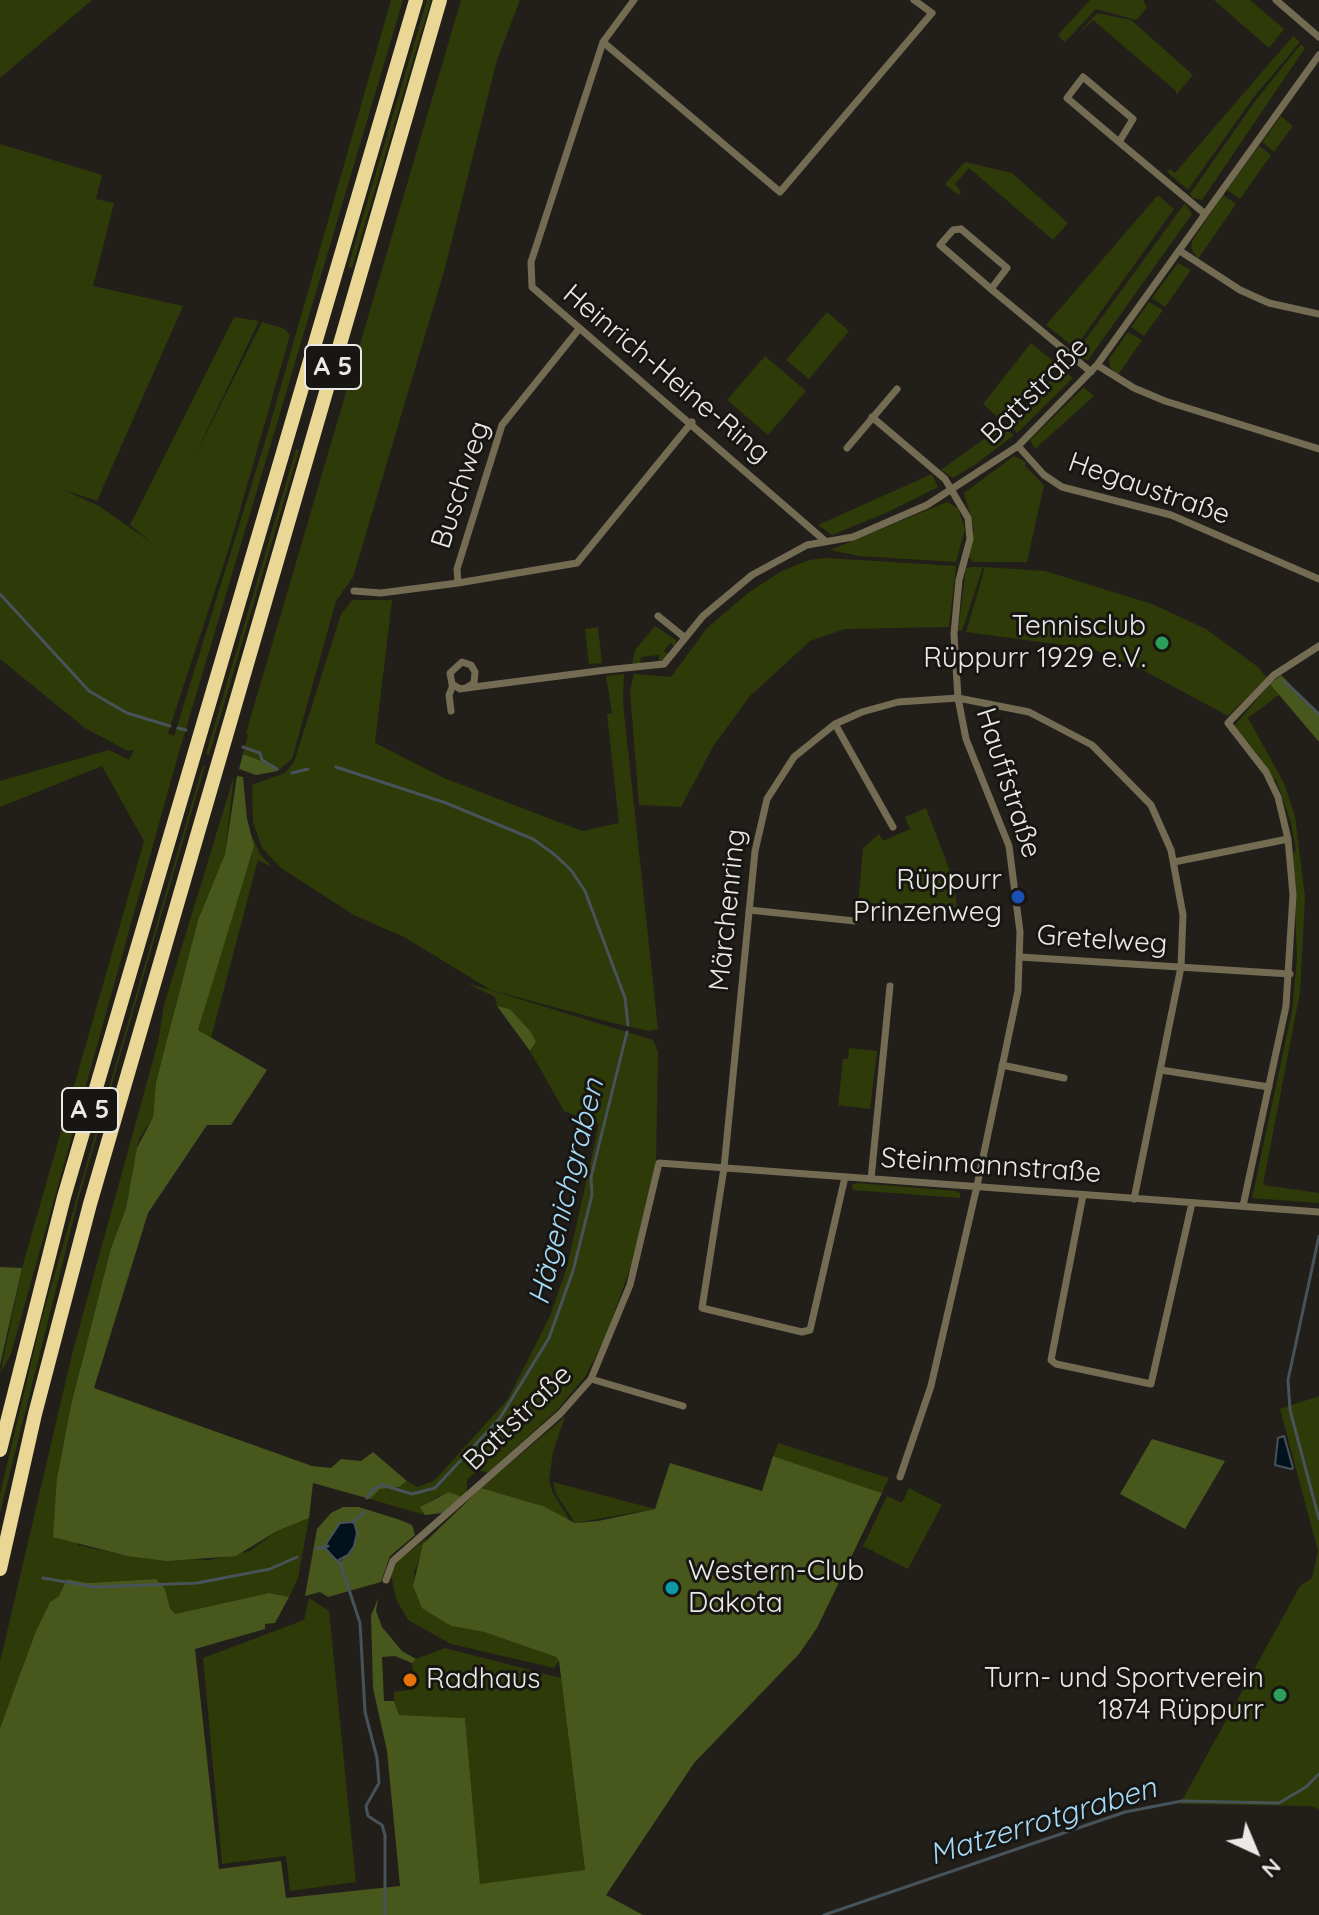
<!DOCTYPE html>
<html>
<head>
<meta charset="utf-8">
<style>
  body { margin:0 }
  #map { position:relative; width:1319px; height:1915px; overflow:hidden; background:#221f1b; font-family:Quicksand,sans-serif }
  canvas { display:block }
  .north { position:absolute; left:1215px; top:1811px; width:80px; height:80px; -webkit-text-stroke:6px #181612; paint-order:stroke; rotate:136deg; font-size:22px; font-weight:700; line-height:32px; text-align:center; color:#eae9e6 }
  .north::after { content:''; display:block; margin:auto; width:28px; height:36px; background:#eae9e6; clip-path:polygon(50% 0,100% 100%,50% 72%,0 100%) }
</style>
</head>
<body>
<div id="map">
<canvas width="1319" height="1915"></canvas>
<div class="north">N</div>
</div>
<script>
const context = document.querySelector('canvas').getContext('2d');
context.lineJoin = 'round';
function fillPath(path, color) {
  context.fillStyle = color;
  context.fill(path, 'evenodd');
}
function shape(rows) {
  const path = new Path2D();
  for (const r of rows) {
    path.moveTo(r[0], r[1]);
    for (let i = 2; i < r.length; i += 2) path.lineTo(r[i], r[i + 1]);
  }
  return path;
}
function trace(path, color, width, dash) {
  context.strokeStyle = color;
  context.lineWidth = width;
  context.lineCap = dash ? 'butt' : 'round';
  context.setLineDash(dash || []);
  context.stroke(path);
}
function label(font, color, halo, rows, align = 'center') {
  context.font = font + ' Quicksand,sans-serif';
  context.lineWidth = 6;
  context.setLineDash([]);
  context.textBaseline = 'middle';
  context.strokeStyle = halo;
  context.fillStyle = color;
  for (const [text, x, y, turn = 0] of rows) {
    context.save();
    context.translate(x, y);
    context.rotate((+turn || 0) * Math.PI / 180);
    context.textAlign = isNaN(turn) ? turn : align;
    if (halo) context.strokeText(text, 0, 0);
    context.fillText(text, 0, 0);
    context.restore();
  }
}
fillPath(shape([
  [0,0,92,0,0,78],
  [391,0,403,0,177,759,11,1354,0,1374,22,1268,144,841,102,766,0,807,0,781,109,750,129,760,134,750,128,751,85,728,0,659,0,144,102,175,96,199,114,203,93,286,183,306,97,501,62,489,99,506,152,543,130,525,234,317,259,321,192,462,262,322,285,329,290,335,230,545,168,733,174,736,267,435],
  [427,0,431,0,352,268,348,267],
  [461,0,520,0,497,60,445,268,353,577,336,601,292,759,278,771,243,754,248,735,246,733],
  [1090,0,1143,0,1147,8,1136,20,1096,9,1065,42,1058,35],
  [1214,0,1250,0,1284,29,1269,48],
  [1097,13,1131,20,1193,75,1176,95,1176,91,1093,20,1076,36],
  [1293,36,1300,42,1253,98,1188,190,1167,172,1170,169,1175,173],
  [1301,44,1305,48,1202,200,1193,198,1190,194,1256,100],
  [1281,116,1293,126,1274,152,1262,142],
  [1259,146,1271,155,1240,199,1227,190],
  [965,162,1012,173,1068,223,1053,240,969,168,955,184,961,192,958,195,945,184],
  [1158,195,1174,209,1075,348,1046,325],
  [1223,195,1236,204,1198,259,1191,248,1192,241],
  [1185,203,1192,214,1088,360,1082,359,1075,354],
  [1178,263,1191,270,1165,307,1152,298],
  [1149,302,1163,310,1144,336,1131,327],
  [827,312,849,331,809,379,786,360],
  [1128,332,1142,340,1118,375,1110,367,1109,359],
  [1031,343,1059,366,1002,421,983,404],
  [765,356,806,391,768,435,727,400],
  [1062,369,1073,378,1017,433,1007,423],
  [1084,387,1094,396,1035,449,1030,440],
  [1002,426,1014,435,976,464,953,478,941,470],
  [296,449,299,450,255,599,209,755,206,754],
  [1014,456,1026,462,1025,466,1044,485,1027,562,973,562,969,557,974,529,964,493],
  [932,474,938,487,888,512,832,535,818,525],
  [947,502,958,508,965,529,956,562,859,556,830,550],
  [827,558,956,566,949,627,845,629,810,641,750,696,714,745,681,807,639,805,630,691,634,674,671,677,707,628,748,593,780,572,809,560],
  [971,567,983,567,962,631,958,631,966,568],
  [985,567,1045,571,1152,604,1206,629,1258,667,1267,678,1228,716,1141,669,1093,649,966,632],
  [352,600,392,600,375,743,444,778,582,831,619,823,607,714,612,713,606,676,624,674,623,703,658,1029,650,1031,613,1023,491,990,404,937,354,915,281,868,262,848,253,822,252,785,285,773,294,762,341,614],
  [655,626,676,640,675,646,670,643,664,651,669,655,665,659,659,661,659,655,641,657,640,664,632,665,635,650],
  [598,627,602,663,589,664,585,629],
  [1270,684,1280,694,1248,718,1284,783,1295,816,1305,897,1300,992,1263,1185,1319,1193,1319,1203,1252,1198,1292,1011,1297,958,1293,852,1296,851,1291,823,1276,779,1272,780,1258,755,1234,726],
  [203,765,205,766,79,1197,0,1513,0,1494,42,1317],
  [234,776,225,854,198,920,156,1082,153,1117,139,1139,126,1208,111,1248,71,1405,57,1478,57,1504,78,1545,127,1556,209,1560,250,1551,277,1531,309,1518,298,1578,289,1597,269,1593,175,1614,170,1608,165,1589,156,1579,87,1583,59,1596,50,1602,36,1631,0,1728,0,1662,72,1354,158,1042,164,1005],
  [926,808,953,879,957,908,897,911,858,907,863,848,879,834,883,841,910,829,905,817],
  [250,832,260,854,272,867,258,860,211,1038,198,1030,237,894,252,855],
  [467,983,653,1040,658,1052,656,1162,632,1263,606,1336,585,1377,558,1409,488,1473,478,1470,467,1480,467,1491,462,1497,439,1496,421,1507,425,1515,370,1499,380,1489,399,1487,407,1481,417,1487,434,1481,508,1399,550,1316,567,1267,599,1124,564,1111,530,1051,536,1042,531,1032,510,1009,497,1006,495,997],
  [849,1048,877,1051,870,1109,838,1105,843,1059,848,1059],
  [857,1183,956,1191,960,1193,960,1198,853,1190,852,1185],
  [1319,1396,1319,1809,1310,1806,1180,1804,1300,1586,1312,1578,1318,1551,1280,1409],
  [565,1417,553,1452,549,1480,553,1493,571,1522,543,1506,481,1488],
  [778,1443,889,1478,882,1493,773,1456],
  [553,1482,655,1509,575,1523,556,1494],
  [909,1488,942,1505,908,1569,863,1546,887,1496,902,1503],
  [427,1538,414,1573,416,1595,451,1626,484,1632,556,1657,559,1661,554,1668,451,1644,408,1620,396,1599,391,1575,398,1561],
  [309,1598,329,1611,356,1882,290,1891,286,1856,222,1864,203,1658,304,1620],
  [445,1648,561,1678,585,1871,480,1885,465,1718,398,1715,394,1701,394,1692,415,1689,412,1663,416,1659]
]), '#2e3a07');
fillPath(shape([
  [1281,675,1319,713,1319,742,1270,684],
  [243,754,261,761,278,771,256,775,239,769],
  [237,776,243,777,247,819,254,846,198,1030,267,1070,231,1125,207,1125,148,1213,94,1388,312,1466,331,1468,341,1459,361,1461,373,1452,407,1481,399,1487,380,1489,370,1499,313,1483,309,1518,277,1531,236,1556,167,1561,127,1556,53,1537,57,1478,71,1405,111,1248,126,1208,137,1148,153,1117,156,1082,198,920,225,854],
  [497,1006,510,1009,531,1032,536,1042,530,1051],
  [0,1267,22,1268,0,1365],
  [1152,1439,1225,1461,1185,1529,1120,1494],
  [773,1456,882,1493,817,1628,799,1654,694,1763,606,1895,643,1915,0,1915,0,1728,36,1631,50,1602,59,1596,67,1579,87,1583,156,1579,165,1589,170,1608,175,1614,269,1593,289,1597,275,1623,265,1624,265,1629,195,1649,219,1869,281,1861,286,1898,400,1886,387,1751,373,1688,371,1616,378,1598,376,1611,382,1627,402,1651,416,1659,412,1663,395,1656,382,1657,384,1701,394,1701,399,1715,465,1718,480,1884,585,1870,559,1661,556,1657,484,1632,451,1626,422,1608,413,1586,423,1544,481,1488,543,1506,575,1523,598,1521,655,1509,670,1463,762,1491],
  [449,1492,462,1497,442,1513,425,1515,420,1507],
  [343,1507,359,1507,400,1520,412,1525,415,1535,390,1556,381,1582,328,1597,320,1592,305,1596,317,1529,331,1513],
  [340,1523,350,1523,357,1533,352,1551,340,1562,325,1546]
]), '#48571b');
const water = shape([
  [1284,1436,1293,1468,1291,1469,1275,1465,1278,1438,1284,1436],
  [354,1522,357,1533,354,1546,348,1555,337,1561,324,1547,340,1523,354,1522]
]);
fillPath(water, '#01121c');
trace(water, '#475259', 2);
trace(shape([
  [0,594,89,691,127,713,170,726],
  [1284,681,1319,714],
  [178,728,186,730],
  [243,747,260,753,262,760,277,769],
  [336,767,446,803,533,839,555,855,571,870,585,891,625,998,628,1025],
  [292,773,308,769],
  [1319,1236,1288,1380,1290,1410,1319,1519],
  [367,1498,373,1489,382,1485,412,1494,435,1488,500,1418,549,1338,573,1271,592,1195,591,1177,627,1032],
  [353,1522,364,1512],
  [316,1549,328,1546],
  [340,1562,360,1623,365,1712,377,1758,379,1783,366,1806,368,1816,382,1825,385,1835,385,1915],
  [43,1578,95,1587,197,1583,270,1569,297,1557],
  [824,1915,1125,1812,1182,1801,1279,1803,1306,1787,1319,1774]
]), '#475259', 3);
trace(shape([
  [634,0,603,42,531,262,532,287,824,540],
  [1276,0,1319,37],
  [603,42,780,192,932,13,914,0],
  [1083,77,1133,119,1119,142,1067,98,1083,77],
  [1119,142,1205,214],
  [961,229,1007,268,991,289,940,245,953,230,961,229],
  [1180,251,1240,290,1269,303,1319,314],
  [991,289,1091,372],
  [1097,365,1134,388,1165,401,1319,449],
  [872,417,945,479,968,518,970,539,959,580,954,634,958,698,966,739,1009,846,1020,932,1018,991,977,1186,931,1386,900,1477],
  [1018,446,1044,475,1062,487,1171,515,1319,579],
  [847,448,897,389],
  [458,583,457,569,502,425,579,329],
  [354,591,381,593,458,583,577,563,692,422],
  [658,616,684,637],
  [466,688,474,683,475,672,471,665,462,662,450,673,452,684,460,689,466,688,606,670,664,664,703,616,752,575,807,545,853,537,927,505,1018,446,1097,365,1319,55],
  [451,711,449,695,453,685],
  [835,724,893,827],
  [1174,862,1288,839],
  [749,910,855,921],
  [1020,957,1290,974],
  [1002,1065,1064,1078],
  [1161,1070,1269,1087],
  [845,1177,810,1330,802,1332,702,1308,724,1168,755,851,767,799,794,757,835,724,862,712,898,702,958,698,1029,712,1092,745,1151,805,1171,850,1183,915,1181,967,1134,1199],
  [871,1179,890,986],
  [1083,1195,1051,1360,1056,1364,1151,1384,1192,1203],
  [1243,1206,1286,1006,1293,895,1288,839,1278,797,1266,772,1228,723,1274,675,1319,646],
  [591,1379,683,1406],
  [386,1580,393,1561,560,1414,591,1379,630,1285,659,1163,1319,1212]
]), '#736b52', 7);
trace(shape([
  [0,1450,64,1197,416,0],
  [0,1569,35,1414,90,1204,440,0]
]), '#ead796', 14);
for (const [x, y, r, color] of [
  [1162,643,8,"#2e9e5b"],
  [1018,897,8,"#1a4fb4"],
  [672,1588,8,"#0f9aa8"],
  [410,1680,8,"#e8710a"],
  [1280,1695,8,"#2e9e5b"]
]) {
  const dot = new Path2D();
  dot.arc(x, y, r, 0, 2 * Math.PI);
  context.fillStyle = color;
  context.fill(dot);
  trace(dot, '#181612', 3);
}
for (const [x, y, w] of [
  [333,367,56],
  [90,1110,56]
]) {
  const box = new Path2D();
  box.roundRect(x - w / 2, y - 22, w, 44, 6);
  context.fillStyle = '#181612';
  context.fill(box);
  trace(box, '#eae9e6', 2);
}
label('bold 26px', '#eae9e6', null, [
  ["A 5",333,367],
  ["A 5",90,1110]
]);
label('28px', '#eae9e6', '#181612', [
  ["Heinrich-Heine-Ring",666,374,40],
  ["Battstraße",1035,391,-45],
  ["Buschweg",461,485,-72],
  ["Hegaustraße",1149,489,19],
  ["Hauffstraße",1008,783,72],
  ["Märchenring",728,910,-84],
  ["Gretelweg",1102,940,4],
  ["Steinmannstraße",991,1166,4],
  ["Battstraße",518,1418,-44]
]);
label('28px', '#eae9e6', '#181612', [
  ["Tennisclub",1146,627],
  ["Rüppurr 1929 e.V.",1146,659],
  ["Rüppurr",1002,881],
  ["Prinzenweg",1002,913],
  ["Western-Club",688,1572,"left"],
  ["Dakota",688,1604,"left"],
  ["Turn- und Sportverein",1264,1679],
  ["1874 Rüppurr",1264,1711],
  ["Radhaus",426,1680,"left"]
], 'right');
label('italic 30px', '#a4d9f8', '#181612', [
  ["Hägenichgraben",567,1192,-76],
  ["Matzerrotgraben",1043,1822,-17]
]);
</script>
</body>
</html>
